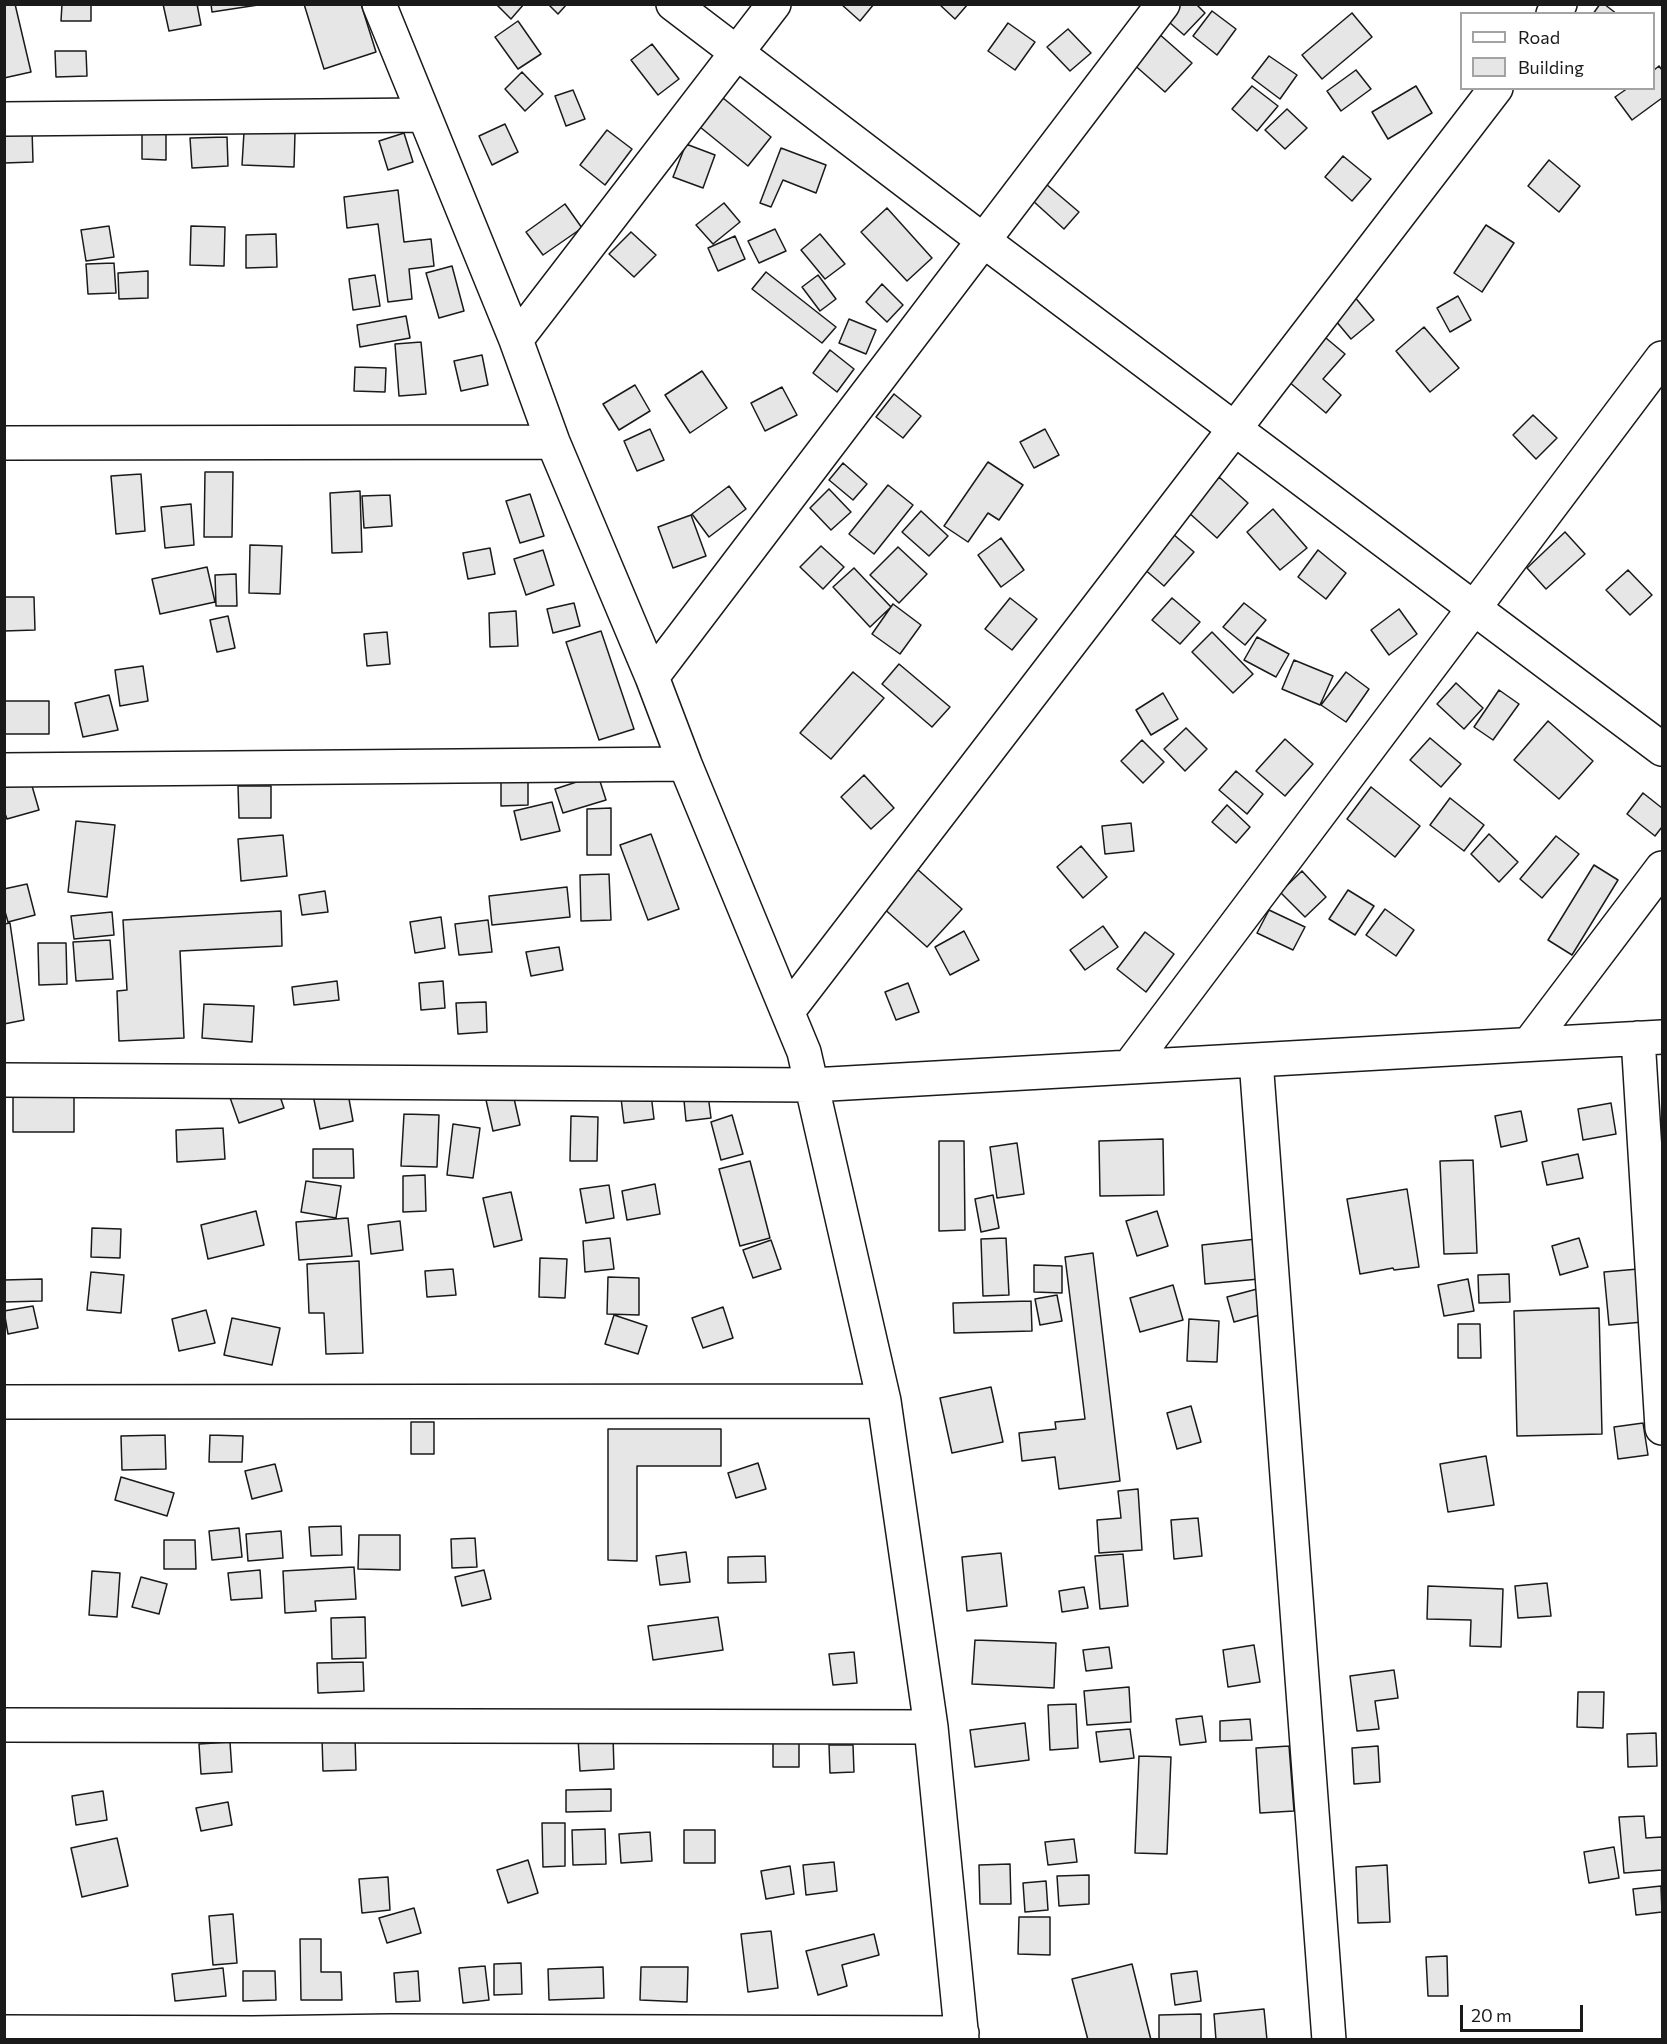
<!DOCTYPE html>
<html>
<head>
<meta charset="utf-8">
<style>
  body { margin:0 }
  #map { position:relative; width:1667px; height:2044px; overflow:hidden; background:#fff; font-family:Commissioner,sans-serif }
  canvas { display:block }
  .frame { position:absolute; inset:0; border:6px solid #1a1a1a; pointer-events:none }
  .legend { position:absolute; left:1460px; top:12px; width:195px; height:78px; box-sizing:border-box; background:#fff; border:2px solid #a3a3a3; margin:0; padding:8px 10px; list-style:none; font-size:18px; color:#1a1a1a }
  .legend li { display:flex; align-items:center; gap:12px; height:30px }
  .legend b { width:30px; border:2px solid #a3a3a3 }
  .scale { position:absolute; left:1460px; top:2005px; width:123px; height:27px; box-sizing:border-box; border:3px solid #1a1a1a; border-top:0; padding-left:8px; font-size:18px; line-height:21px; white-space:nowrap; color:#1a1a1a; -webkit-text-stroke:4px #fff; paint-order:stroke }
</style>
</head>
<body>
<div id="map">
<canvas width="1667" height="2044"></canvas>
<div class="frame"></div>
<ul class="legend">
<li><b style="height:8px;background:#fff"></b>Road</li>
<li><b style="height:16px;background:#e6e6e6"></b>Building</li>
</ul>
<div class="scale">20 m</div>
</div>
<script>
const context = document.querySelector('canvas').getContext('2d');
context.lineJoin = 'round';
function fillPath(path, color) {
  context.fillStyle = color;
  context.fill(path, 'evenodd');
}
function shape(rows) {
  const path = new Path2D();
  for (const r of rows) {
    path.moveTo(r[0], r[1]);
    for (let i = 2; i < r.length; i += 2) path.lineTo(r[i], r[i + 1]);
  }
  return path;
}
function trace(path, color, width, dash) {
  context.strokeStyle = color;
  context.lineWidth = width;
  context.lineCap = dash ? 'butt' : 'round';
  context.setLineDash(dash || []);
  context.stroke(path);
}
const building = shape([
  [4,4,15,4,31,72,4,78,4,4],
  [62,4,91,4,91,21,61,21,62,4],
  [163,4,197,4,201,25,169,31,163,4],
  [211,4,258,4,258,5,212,12,211,4],
  [304,4,361,4,376,52,324,69,304,4],
  [496,4,524,4,511,19,496,4],
  [548,4,567,4,558,14,548,4],
  [841,4,874,4,860,21,841,4],
  [939,4,968,4,955,19,939,4],
  [1173,4,1196,4,1205,13,1184,35,1162,16,1173,4],
  [1600,4,1604,4,1617,14,1593,14,1600,4],
  [1212,11,1236,29,1217,55,1193,36,1212,11],
  [1352,13,1372,37,1322,79,1302,55,1352,13],
  [518,21,541,54,518,69,495,37,518,21],
  [1008,23,1035,42,1015,70,988,51,1008,23],
  [1068,29,1091,53,1070,71,1047,47,1068,29],
  [1158,33,1192,63,1165,92,1131,62,1158,33],
  [652,44,679,79,658,95,631,60,652,44],
  [55,51,86,51,87,76,56,77,55,51],
  [1269,56,1297,75,1280,99,1252,78,1269,56],
  [1659,66,1662,70,1662,98,1632,120,1615,97,1628,88,1654,88,1654,70,1659,66],
  [1356,70,1371,89,1341,111,1327,91,1356,70],
  [522,72,543,94,525,111,505,89,522,72],
  [1252,86,1278,106,1257,131,1232,109,1252,86],
  [1416,86,1432,113,1388,139,1372,112,1416,86],
  [573,90,585,119,566,126,555,96,573,90],
  [723,98,771,137,748,166,700,127,723,98],
  [1287,109,1307,128,1285,149,1265,130,1287,109],
  [505,124,518,152,492,165,479,136,505,124],
  [4,129,32,129,33,162,4,163,4,129],
  [607,130,632,149,605,185,580,165,607,130],
  [244,132,295,133,294,167,242,165,244,132],
  [404,133,413,162,388,170,379,141,404,133],
  [142,134,166,134,166,160,142,159,142,134],
  [227,137,228,166,192,168,190,138,227,137],
  [686,144,715,155,703,188,673,177,686,144],
  [781,148,826,165,816,193,783,180,771,207,760,203,781,148],
  [1343,156,1371,179,1352,201,1325,177,1343,156],
  [1549,160,1580,186,1559,212,1528,186,1549,160],
  [1046,184,1079,212,1064,229,1032,200,1046,184],
  [398,190,404,242,431,239,434,266,409,269,412,299,388,302,378,224,347,228,344,197,398,190],
  [724,203,740,222,713,244,696,225,724,203],
  [565,204,582,228,543,255,526,232,565,204],
  [887,208,932,258,907,281,861,232,887,208],
  [1486,225,1514,243,1482,292,1454,273,1486,225],
  [109,226,114,257,86,261,81,230,109,226],
  [191,226,225,227,224,266,190,265,191,226],
  [775,229,786,251,759,263,748,241,775,229],
  [631,232,656,255,634,277,609,254,631,232],
  [276,234,277,267,246,268,246,235,276,234],
  [820,234,845,264,825,279,801,250,820,234],
  [735,236,745,259,718,271,708,248,735,236],
  [114,263,116,293,88,294,86,264,114,263],
  [452,266,464,311,439,318,426,273,452,266],
  [148,271,148,298,119,299,118,273,148,271],
  [766,272,836,327,822,343,752,289,766,272],
  [375,275,380,306,353,310,349,279,375,275],
  [818,275,836,299,820,311,802,287,818,275],
  [882,284,903,305,887,322,866,302,882,284],
  [1353,295,1374,320,1351,339,1330,314,1353,295],
  [1458,296,1471,320,1450,332,1437,308,1458,296],
  [406,316,410,338,360,347,357,325,406,316],
  [849,319,876,330,866,354,839,343,849,319],
  [1424,327,1459,368,1430,392,1396,351,1424,327],
  [1320,333,1345,354,1323,379,1341,395,1326,413,1282,376,1320,333],
  [421,342,426,394,399,396,395,344,421,342],
  [830,350,854,369,837,392,813,373,830,350],
  [482,355,488,385,461,391,454,361,482,355],
  [355,367,386,368,385,392,354,391,355,367],
  [702,371,727,408,690,433,665,395,702,371],
  [635,385,650,411,619,430,603,404,635,385],
  [782,387,797,415,765,431,751,403,782,387],
  [894,394,921,416,903,438,876,417,894,394],
  [1533,415,1557,438,1536,459,1513,435,1533,415],
  [650,429,664,460,637,471,624,441,650,429],
  [1045,429,1059,455,1034,468,1020,442,1045,429],
  [988,462,1023,485,999,520,988,513,968,542,944,526,988,462],
  [843,463,867,484,853,500,829,480,843,463],
  [205,472,233,472,232,537,204,537,205,472],
  [141,474,145,531,116,534,111,476,141,474],
  [1219,477,1248,503,1217,538,1188,512,1219,477],
  [888,485,913,505,874,554,849,534,888,485],
  [729,486,746,509,709,537,692,514,729,486],
  [829,489,851,512,831,530,810,508,829,489],
  [360,491,362,552,332,553,330,493,360,491],
  [530,494,544,536,520,543,506,501,530,494],
  [390,495,392,526,364,528,362,496,390,495],
  [191,504,194,545,165,548,161,507,191,504],
  [1273,509,1307,548,1280,570,1247,532,1273,509],
  [921,511,948,536,929,556,902,532,921,511],
  [691,515,706,556,673,568,658,527,691,515],
  [1166,528,1194,552,1164,586,1136,562,1166,528],
  [1565,532,1585,554,1546,589,1527,568,1565,532],
  [1001,538,1024,570,1001,587,978,555,1001,538],
  [250,545,282,546,280,594,249,593,250,545],
  [821,546,844,567,823,589,800,567,821,546],
  [898,547,927,574,899,603,870,575,898,547],
  [490,548,495,574,468,579,463,553,490,548],
  [543,550,554,585,526,595,514,559,543,550],
  [1318,550,1346,573,1326,599,1298,577,1318,550],
  [207,567,215,602,160,614,152,579,207,567],
  [854,568,891,607,870,627,833,587,854,568],
  [1628,570,1652,595,1630,615,1606,590,1628,570],
  [236,574,237,606,216,606,215,575,236,574],
  [4,597,34,597,35,630,4,631,4,597],
  [1010,598,1037,619,1012,650,985,629,1010,598],
  [1172,598,1200,622,1180,644,1152,620,1172,598],
  [574,603,580,626,553,633,547,609,574,603],
  [1244,603,1266,620,1245,645,1223,627,1244,603],
  [893,604,921,625,900,654,872,634,893,604],
  [1399,609,1417,634,1389,655,1371,630,1399,609],
  [516,611,518,646,490,647,489,613,516,611],
  [228,616,235,648,217,652,210,620,228,616],
  [601,631,634,729,599,740,566,642,601,631],
  [387,632,390,664,367,666,364,634,387,632],
  [1212,632,1253,674,1233,693,1192,652,1212,632],
  [1257,637,1289,654,1276,677,1244,660,1257,637],
  [1294,660,1333,676,1320,705,1282,689,1294,660],
  [899,664,950,707,932,727,882,684,899,664],
  [143,666,148,701,120,706,115,670,143,666],
  [853,672,884,698,831,759,800,733,853,672],
  [1346,672,1369,689,1346,722,1321,705,1346,672],
  [1456,683,1483,708,1464,729,1437,704,1456,683],
  [1499,690,1519,704,1493,740,1474,727,1499,690],
  [1163,693,1178,719,1151,735,1136,710,1163,693],
  [109,695,118,730,83,737,75,703,109,695],
  [4,701,49,701,49,734,4,734,4,701],
  [1548,721,1593,761,1559,799,1514,760,1548,721],
  [1186,728,1207,749,1185,771,1164,749,1186,728],
  [1430,738,1461,764,1441,787,1410,760,1430,738],
  [1285,739,1313,764,1285,796,1256,771,1285,739],
  [1142,740,1164,762,1143,783,1121,761,1142,740],
  [1236,771,1263,794,1247,814,1219,790,1236,771],
  [598,775,606,800,563,813,555,789,598,775],
  [864,775,894,808,871,829,841,797,864,775],
  [30,779,39,810,7,819,4,811,4,786,30,779],
  [528,781,528,805,501,806,501,782,528,781],
  [238,786,271,786,271,818,239,818,238,786],
  [1371,787,1420,826,1395,857,1347,819,1371,787],
  [1643,793,1662,808,1662,827,1655,836,1627,814,1643,793],
  [1450,798,1484,825,1464,851,1430,825,1450,798],
  [552,802,560,831,521,840,514,811,552,802],
  [1227,805,1250,827,1236,843,1212,822,1227,805],
  [611,808,611,855,587,855,587,809,611,808],
  [76,821,115,825,107,897,68,892,76,821],
  [1131,823,1134,851,1105,854,1102,826,1131,823],
  [651,834,679,909,648,920,620,845,651,834],
  [1489,834,1518,862,1499,882,1471,854,1489,834],
  [283,835,287,876,241,881,238,839,283,835],
  [1556,836,1579,854,1542,898,1520,879,1556,836],
  [1081,846,1107,877,1083,898,1057,867,1081,846],
  [1594,865,1618,880,1572,955,1548,940,1594,865],
  [916,868,962,909,927,947,881,906,916,868],
  [1302,871,1326,897,1305,917,1280,892,1302,871],
  [609,874,611,920,581,921,580,875,609,874],
  [27,884,35,915,8,922,4,908,4,889,27,884],
  [567,887,570,917,492,925,489,896,567,887],
  [1348,890,1374,906,1355,935,1329,919,1348,890],
  [325,891,328,912,302,915,299,895,325,891],
  [1385,909,1414,930,1396,956,1366,935,1385,909],
  [1269,910,1305,927,1293,950,1257,933,1269,910],
  [281,911,282,946,180,951,184,1038,119,1041,117,991,127,990,123,920,281,911],
  [112,912,114,935,74,939,71,916,112,912],
  [441,917,445,948,415,953,410,922,441,917],
  [488,920,492,952,459,955,455,924,488,920],
  [10,923,24,1020,4,1024,4,924,10,923],
  [1103,926,1118,947,1085,970,1070,950,1103,926],
  [964,931,979,960,950,975,935,947,964,931],
  [1145,932,1174,954,1146,992,1117,969,1145,932],
  [110,940,113,979,76,981,73,942,110,940],
  [38,943,66,943,67,984,39,985,38,943],
  [559,947,563,970,531,976,526,952,559,947],
  [337,981,339,1000,294,1005,292,987,337,981],
  [443,981,445,1008,421,1010,419,983,443,981],
  [908,983,919,1012,896,1020,885,992,908,983],
  [486,1002,487,1032,458,1034,456,1003,486,1002],
  [204,1004,254,1006,252,1042,202,1038,204,1004],
  [273,1076,284,1108,239,1123,228,1092,273,1076],
  [650,1086,654,1119,624,1123,620,1090,650,1086],
  [707,1087,711,1118,686,1121,683,1090,707,1087],
  [347,1088,353,1121,320,1129,313,1095,347,1088],
  [513,1094,520,1125,493,1131,486,1100,513,1094],
  [13,1096,74,1096,74,1132,13,1132,13,1096],
  [1611,1103,1616,1134,1583,1140,1578,1109,1611,1103],
  [1521,1111,1527,1141,1501,1147,1495,1116,1521,1111],
  [404,1114,439,1115,437,1167,401,1166,404,1114],
  [732,1115,743,1154,721,1160,711,1122,732,1115],
  [571,1116,598,1117,597,1161,570,1161,571,1116],
  [453,1124,480,1128,473,1178,447,1175,453,1124],
  [223,1128,225,1159,177,1162,176,1130,223,1128],
  [1163,1139,1164,1195,1100,1196,1099,1141,1163,1139],
  [939,1141,964,1141,965,1230,939,1231,939,1141],
  [1017,1143,1024,1194,997,1198,990,1147,1017,1143],
  [313,1149,353,1149,354,1178,313,1178,313,1149],
  [1578,1154,1583,1178,1547,1185,1542,1162,1578,1154],
  [1473,1160,1477,1253,1444,1254,1440,1161,1473,1160],
  [750,1161,770,1238,740,1246,719,1169,750,1161],
  [425,1175,426,1211,403,1212,403,1176,425,1175],
  [306,1181,341,1186,336,1218,301,1212,306,1181],
  [655,1184,660,1214,627,1220,622,1191,655,1184],
  [609,1185,614,1218,586,1223,580,1189,609,1185],
  [1407,1189,1419,1267,1394,1270,1393,1268,1360,1274,1347,1199,1407,1189],
  [511,1192,522,1240,494,1247,483,1198,511,1192],
  [993,1195,999,1228,981,1232,975,1199,993,1195],
  [256,1211,264,1245,208,1259,201,1225,256,1211],
  [1157,1211,1168,1246,1137,1256,1126,1221,1157,1211],
  [348,1218,352,1256,299,1260,296,1222,348,1218],
  [400,1221,403,1250,371,1254,368,1225,400,1221],
  [92,1228,121,1229,120,1258,91,1257,92,1228],
  [610,1238,614,1269,585,1272,583,1241,610,1238],
  [1006,1238,1009,1295,983,1296,981,1239,1006,1238],
  [1579,1238,1588,1267,1560,1275,1552,1246,1579,1238],
  [1256,1239,1259,1279,1205,1284,1202,1245,1256,1239],
  [771,1240,781,1269,753,1278,743,1250,771,1240],
  [1093,1253,1120,1481,1059,1489,1055,1457,1022,1461,1019,1433,1056,1429,1055,1422,1085,1419,1065,1257,1093,1253],
  [540,1258,567,1259,565,1298,539,1297,540,1258],
  [359,1261,363,1353,326,1354,324,1313,309,1313,307,1264,359,1261],
  [1034,1265,1062,1266,1062,1293,1034,1292,1034,1265],
  [453,1269,456,1295,427,1297,425,1271,453,1269],
  [1638,1269,1643,1322,1609,1325,1604,1272,1638,1269],
  [91,1272,124,1275,121,1313,87,1310,91,1272],
  [1509,1274,1510,1302,1479,1303,1478,1275,1509,1274],
  [608,1277,639,1278,639,1315,607,1314,608,1277],
  [42,1279,42,1301,4,1302,4,1280,42,1279],
  [1468,1279,1474,1311,1444,1316,1438,1285,1468,1279],
  [1173,1285,1183,1320,1140,1332,1130,1298,1173,1285],
  [1257,1289,1263,1314,1234,1322,1227,1297,1257,1289],
  [1057,1295,1062,1321,1040,1325,1035,1299,1057,1295],
  [1031,1301,1032,1331,954,1333,953,1303,1031,1301],
  [33,1306,38,1328,8,1334,4,1311,33,1306],
  [723,1307,733,1338,703,1348,692,1318,723,1307],
  [1599,1308,1602,1434,1517,1436,1514,1311,1599,1308],
  [206,1310,215,1343,179,1351,172,1319,206,1310],
  [614,1315,647,1326,638,1354,605,1344,614,1315],
  [232,1318,280,1328,272,1365,224,1355,232,1318],
  [1189,1319,1219,1321,1217,1362,1187,1361,1189,1319],
  [1458,1324,1480,1324,1481,1358,1458,1358,1458,1324],
  [991,1387,1003,1442,952,1453,940,1398,991,1387],
  [1191,1406,1201,1442,1177,1449,1167,1413,1191,1406],
  [411,1422,434,1422,434,1454,411,1454,411,1422],
  [1643,1423,1648,1455,1618,1459,1614,1427,1643,1423],
  [608,1429,721,1429,721,1466,637,1466,637,1561,608,1560,608,1429],
  [165,1435,166,1469,122,1470,121,1436,165,1435],
  [210,1435,243,1436,242,1462,209,1462,210,1435],
  [1486,1456,1494,1505,1448,1512,1440,1464,1486,1456],
  [758,1463,766,1489,736,1498,728,1473,758,1463],
  [275,1464,282,1491,252,1499,245,1471,275,1464],
  [121,1477,174,1493,167,1516,115,1500,121,1477],
  [1138,1489,1142,1550,1099,1553,1097,1520,1121,1518,1118,1491,1138,1489],
  [1198,1518,1202,1556,1174,1559,1171,1520,1198,1518],
  [341,1526,342,1555,311,1556,309,1527,341,1526],
  [239,1528,242,1557,212,1560,209,1531,239,1528],
  [281,1531,283,1558,248,1561,246,1534,281,1531],
  [359,1535,400,1535,400,1570,358,1569,359,1535],
  [475,1538,477,1567,452,1568,451,1539,475,1538],
  [164,1540,195,1540,196,1569,164,1569,164,1540],
  [686,1552,690,1582,660,1585,656,1556,686,1552],
  [1001,1553,1007,1606,967,1611,962,1557,1001,1553],
  [1123,1554,1128,1606,1100,1609,1095,1556,1123,1554],
  [765,1556,766,1582,728,1583,728,1557,765,1556],
  [354,1567,356,1599,315,1601,316,1611,285,1613,283,1571,354,1567],
  [260,1570,262,1598,231,1600,228,1573,260,1570],
  [484,1570,491,1599,462,1606,455,1577,484,1570],
  [92,1571,120,1573,117,1617,89,1615,92,1571],
  [141,1577,167,1584,159,1614,132,1607,141,1577],
  [1547,1583,1551,1616,1518,1618,1515,1586,1547,1583],
  [1428,1586,1503,1589,1501,1647,1470,1646,1471,1620,1427,1619,1428,1586],
  [1084,1587,1088,1608,1062,1612,1059,1591,1084,1587],
  [365,1617,366,1658,332,1659,331,1618,365,1617],
  [718,1617,723,1650,653,1660,648,1626,718,1617],
  [975,1640,1056,1643,1054,1688,972,1684,975,1640],
  [1254,1645,1260,1682,1228,1687,1223,1650,1254,1645],
  [1109,1647,1112,1668,1086,1671,1083,1650,1109,1647],
  [854,1652,857,1683,833,1685,829,1654,854,1652],
  [363,1662,364,1691,318,1693,317,1663,363,1662],
  [1394,1670,1398,1698,1375,1701,1379,1729,1357,1731,1350,1676,1394,1670],
  [1129,1687,1131,1722,1087,1725,1084,1691,1129,1687],
  [1578,1692,1604,1692,1603,1728,1577,1727,1578,1692],
  [1076,1704,1078,1748,1050,1750,1048,1705,1076,1704],
  [1202,1716,1206,1742,1180,1745,1176,1719,1202,1716],
  [1250,1719,1252,1740,1220,1741,1220,1721,1250,1719],
  [1025,1723,1029,1760,975,1767,970,1730,1025,1723],
  [1130,1729,1134,1758,1100,1762,1096,1732,1130,1729],
  [1656,1733,1657,1766,1628,1767,1627,1734,1656,1733],
  [613,1736,614,1769,580,1771,578,1738,613,1736],
  [355,1737,356,1770,323,1771,322,1739,355,1737],
  [230,1742,232,1772,201,1774,199,1744,230,1742],
  [773,1743,799,1743,799,1767,773,1767,773,1743],
  [829,1745,853,1745,854,1772,830,1773,829,1745],
  [1289,1746,1294,1811,1260,1813,1256,1748,1289,1746],
  [1378,1746,1380,1782,1354,1784,1352,1748,1378,1746],
  [1139,1756,1171,1757,1167,1854,1135,1853,1139,1756],
  [611,1789,611,1811,566,1812,566,1790,611,1789],
  [103,1791,107,1820,76,1825,72,1796,103,1791],
  [228,1802,232,1825,201,1831,196,1808,228,1802],
  [1644,1816,1646,1838,1662,1837,1662,1870,1624,1873,1619,1817,1644,1816],
  [542,1823,565,1823,565,1866,543,1867,542,1823],
  [605,1829,606,1864,573,1865,572,1830,605,1829],
  [684,1830,715,1830,715,1863,684,1863,684,1830],
  [650,1832,652,1861,621,1863,619,1834,650,1832],
  [117,1838,128,1886,82,1897,71,1848,117,1838],
  [1074,1839,1077,1862,1048,1865,1045,1842,1074,1839],
  [1614,1847,1619,1878,1589,1883,1584,1852,1614,1847],
  [528,1860,538,1893,508,1903,497,1870,528,1860],
  [834,1862,837,1891,806,1895,803,1865,834,1862],
  [1010,1864,1011,1904,980,1904,979,1865,1010,1864],
  [1387,1865,1390,1922,1358,1923,1356,1867,1387,1865],
  [790,1866,794,1894,766,1899,761,1871,790,1866],
  [1089,1875,1089,1904,1059,1906,1057,1876,1089,1875],
  [388,1877,390,1910,362,1913,359,1879,388,1877],
  [1046,1881,1048,1910,1025,1912,1023,1883,1046,1881],
  [1661,1886,1662,1912,1636,1915,1633,1889,1661,1886],
  [414,1908,421,1933,387,1943,379,1918,414,1908],
  [233,1914,237,1963,213,1965,209,1916,233,1914],
  [1019,1917,1050,1917,1050,1955,1018,1954,1019,1917],
  [771,1931,778,1988,748,1992,741,1934,771,1931],
  [874,1934,879,1955,842,1965,847,1986,818,1995,806,1951,874,1934],
  [300,1939,321,1939,321,1972,341,1972,342,2000,301,2000,300,1939],
  [1447,1956,1448,1996,1428,1996,1426,1957,1447,1956],
  [521,1963,522,1994,494,1995,494,1964,521,1963],
  [1132,1964,1151,2040,1088,2040,1072,1979,1132,1964],
  [485,1966,489,2000,463,2003,459,1968,485,1966],
  [603,1967,604,1998,549,2000,548,1969,603,1967],
  [641,1967,688,1967,687,2002,640,2000,641,1967],
  [223,1968,226,1996,175,2001,172,1974,223,1968],
  [243,1971,275,1971,276,2000,243,2001,243,1971],
  [418,1971,420,2001,396,2002,394,1973,418,1971],
  [1197,1971,1201,2001,1175,2005,1171,1974,1197,1971],
  [1264,2009,1267,2040,1216,2040,1214,2014,1264,2009],
  [1201,2014,1201,2040,1159,2040,1159,2015,1201,2014]
]);
fillPath(building, '#e6e6e6');
trace(building, '#1a1a1a', 1.5);
const street = shape([
  [379,4,516,340,553,442,652,677,685,764,804,1052,884,1401,931,1727,962,2040],
  [673,4,984,241,1662,749],
  [1553,14,1560,4],
  [4,119,424,115],
  [516,340,774,4],
  [4,443,553,442],
  [652,677,1163,4],
  [4,770,685,764],
  [788,1011,1496,88],
  [1638,1038,1662,1428],
  [1529,1044,1662,868],
  [1256,1060,1329,2040],
  [1129,1067,1662,358],
  [4,1080,812,1085,1662,1037],
  [4,1402,884,1401],
  [4,1725,931,1727],
  [4,2032,252,2033,390,2031,962,2033]
]);
trace(street, '#1a1a1a', 36);
trace(street, '#fff', 33);
</script>
</body>
</html>
